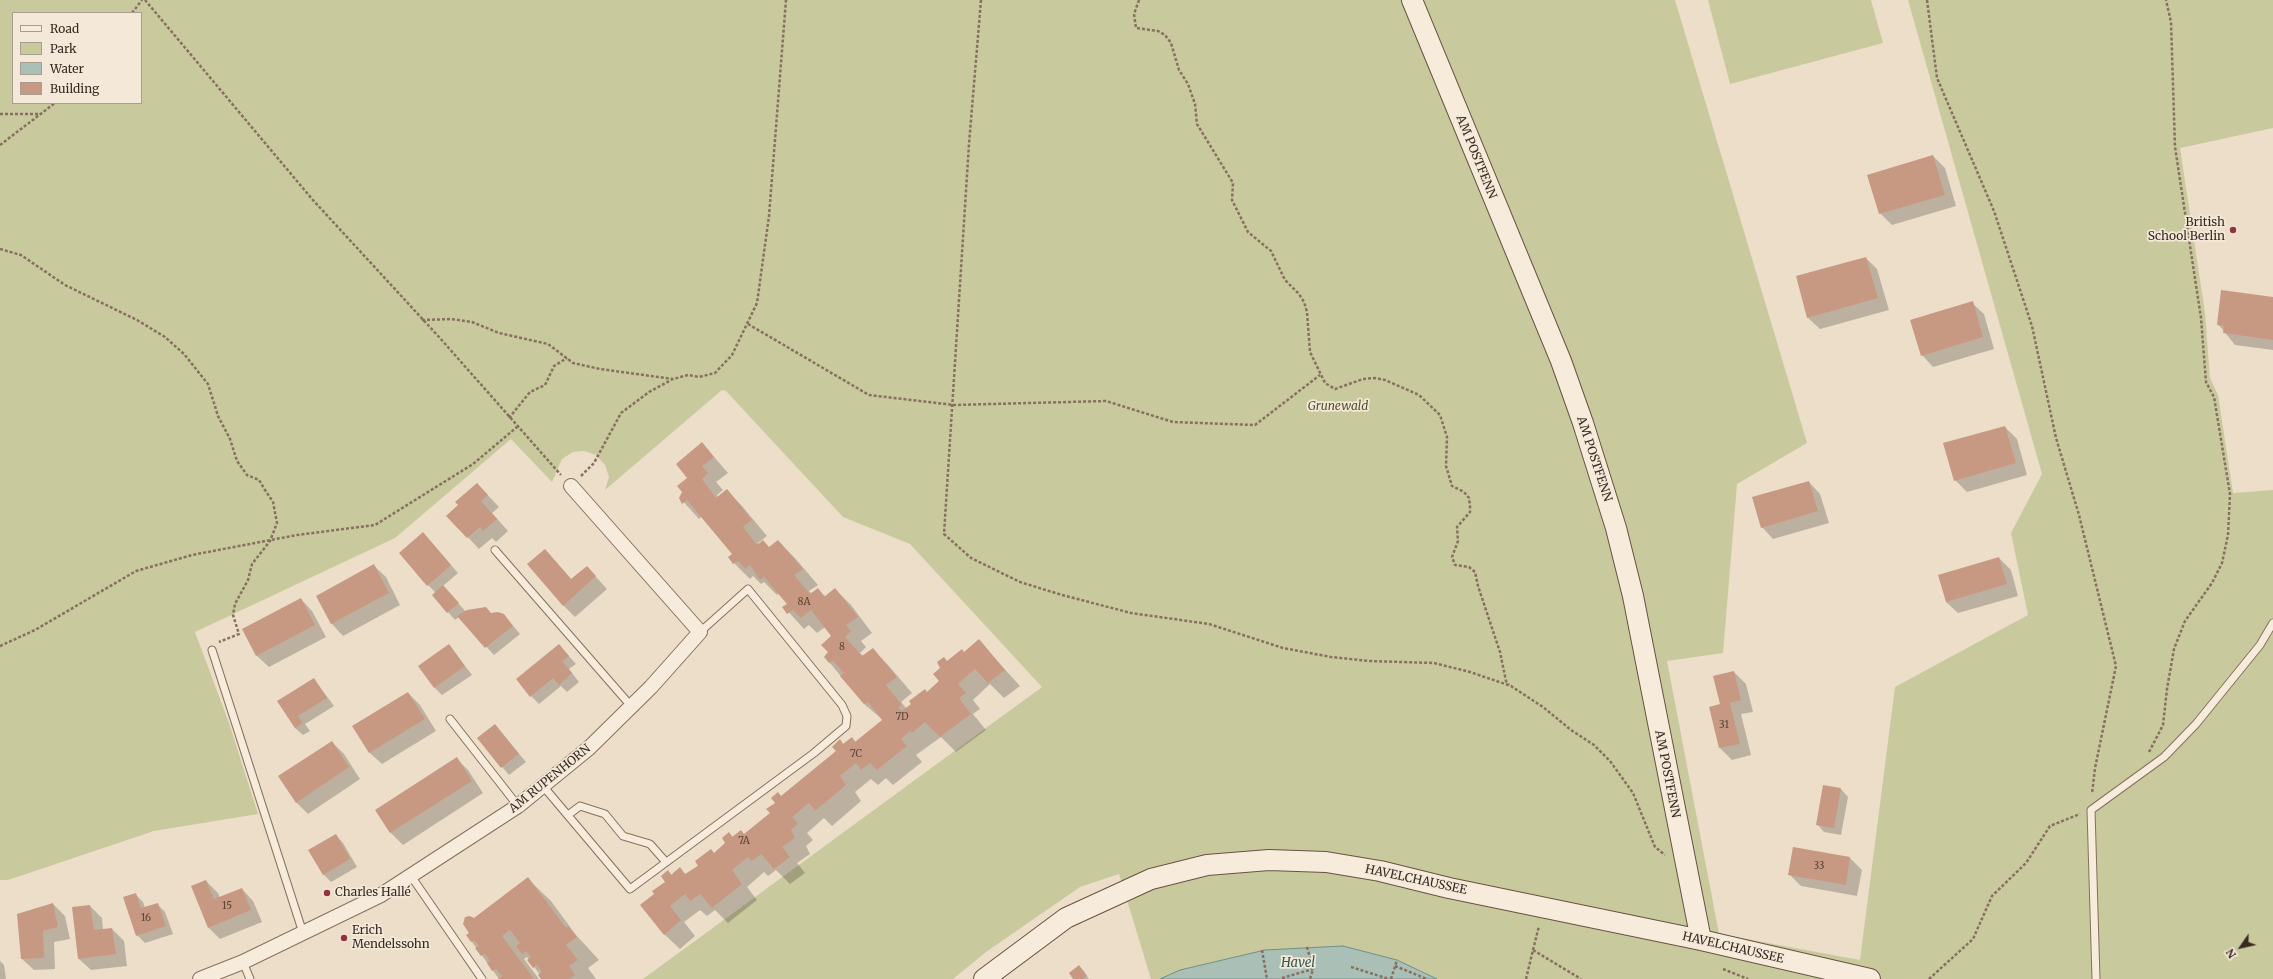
<!DOCTYPE html>
<html>
<head>
<meta charset="utf-8">
<style>
  body { margin:0 }
  #map { position:relative; width:2273px; height:979px; overflow:hidden; background:#ecdec9; font-family:Merriweather,serif }
  canvas { display:block }
  .legend { position:absolute; left:12px; top:12px; width:130px; height:92px; box-sizing:border-box; background:#f4e9d8; border:1px solid #a99d8f; margin:0; padding:5px 7px; list-style:none; font-size:12px; color:#382a22 }
  .legend li { display:flex; align-items:center; gap:8px; height:20px }
  .legend b { width:20px; border:1px solid #a99d8f }
  .north { position:absolute; left:2221px; top:927px; width:40px; height:40px; -webkit-text-stroke:3px #f4e9d8; paint-order:stroke; rotate:236deg; font-size:11px; font-weight:700; line-height:16px; text-align:center; color:#382a22 }
  .north::after { content:''; display:block; margin:auto; width:14px; height:18px; background:#382a22; clip-path:polygon(50% 0,100% 100%,50% 72%,0 100%) }
</style>
</head>
<body>
<div id="map">
<canvas width="2273" height="979"></canvas>
<ul class="legend">
<li><b style="height:5px;background:#f7ecdc"></b>Road</li>
<li><b style="height:11px;background:#c9c99e"></b>Park</li>
<li><b style="height:11px;background:#aac0b7"></b>Water</li>
<li><b style="height:11px;background:#c79882"></b>Building</li>
</ul>
<div class="north">N</div>
</div>
<script>
const context = document.querySelector('canvas').getContext('2d');
context.lineJoin = 'round';
function fillPath(path, color) {
  context.fillStyle = color;
  context.fill(path, 'evenodd');
}
function shape(rows) {
  const path = new Path2D();
  for (const r of rows) {
    path.moveTo(r[0], r[1]);
    for (let i = 2; i < r.length; i += 2) path.lineTo(r[i], r[i + 1]);
  }
  return path;
}
function trace(path, color, width, dash) {
  context.strokeStyle = color;
  context.lineWidth = width;
  context.lineCap = dash ? 'butt' : 'round';
  context.setLineDash(dash || []);
  context.stroke(path);
}
function label(font, color, halo, rows, align = 'center') {
  context.font = font + ' Merriweather,serif';
  context.lineWidth = 3.5;
  context.setLineDash([]);
  context.textBaseline = 'middle';
  context.strokeStyle = halo;
  context.fillStyle = color;
  for (const [text, x, y, turn = 0] of rows) {
    context.save();
    context.translate(x, y);
    context.rotate((+turn || 0) * Math.PI / 180);
    context.textAlign = isNaN(turn) ? turn : align;
    if (halo) context.strokeText(text, 0, 0);
    context.fillText(text, 0, 0);
    context.restore();
  }
}
fillPath(shape([
  [0,0,1675,0,1807,443,1737,484,1723,653,1667,661,1719,934,1860,960,1895,687,2028,615,2011,533,2042,474,1908,0,2273,0,2273,128,2180,148,2205,313,2210,378,2218,395,2233,493,2273,490,2273,979,1437,979,1397,960,1343,946,1265,950,1180,970,1160,979,1151,979,1119,874,1080,887,986,952,953,979,643,979,1042,687,910,544,843,517,726,391,722,390,605,490,609,477,605,465,596,455,584,451,573,452,562,459,552,482,511,439,395,538,195,632,229,723,258,814,154,831,8,880,0,880],
  [13,13,141,13,141,103,13,103],
  [1708,0,1871,0,1883,43,1730,84]
]), '#c9c99e');
const water = shape([
  [1343,946,1397,960,1437,979,1160,979,1180,970,1265,950,1343,946]
]);
fillPath(water, '#aac0b7');
trace(water, '#718e84', 1);
fillPath(shape([
  [1933,156,1945,168,1956,206,1892,225,1880,213],
  [1866,258,1877,269,1889,310,1820,329,1808,318],
  [2273,298,2273,350,2235,345,2218,324],
  [1972,303,1984,314,1994,349,1933,367,1922,355],
  [2005,427,2017,439,2027,475,1967,492,1955,480],
  [702,443,728,473,716,482,723,490,717,495,718,497,727,490,742,506,767,536,758,543,759,545,770,548,778,541,794,557,818,585,809,591,812,594,818,589,826,597,835,589,851,605,872,633,861,641,866,647,860,653,863,656,872,649,888,665,912,693,901,702,907,709,940,681,948,662,965,653,979,641,1020,686,1004,698,990,684,973,700,980,709,973,714,986,730,956,752,941,737,916,755,922,762,893,785,886,778,878,785,871,779,855,792,861,801,832,826,824,818,807,833,813,840,806,846,810,854,797,863,805,873,790,884,776,870,768,876,764,872,747,887,757,900,728,923,715,910,707,916,700,910,684,922,695,936,680,949,664,934,656,895,667,882,668,871,672,875,686,875,727,843,729,833,733,837,745,835,772,813,782,797,837,751,840,741,844,745,852,738,856,742,883,720,864,704,825,657,829,652,832,636,825,627,817,633,809,625,804,629,784,607,788,604,779,593,777,595,764,582,761,584,753,576,750,579,729,558,734,555,702,516,699,519,680,498],
  [1809,482,1820,494,1829,523,1773,539,1762,527],
  [477,484,499,507,492,513,508,531,496,542,492,538,479,549,448,516,460,505],
  [430,541,458,573,443,586,466,612,504,615,520,634,494,655,459,617,455,620,448,612,436,593,428,585],
  [545,550,572,580,587,567,607,589,575,617,563,605],
  [1999,558,2011,570,2018,596,1958,613,1946,602],
  [374,566,386,577,400,605,343,636,332,624,317,597],
  [301,599,312,611,326,637,269,667,257,656,243,629],
  [449,645,472,675,442,695,434,687],
  [559,645,576,664,569,669,579,682,567,692,561,686,539,704,531,696],
  [1734,672,1746,684,1753,712,1741,714,1751,755,1732,760,1720,748,1710,708,1721,705],
  [314,679,334,706,305,724,310,731,303,735,295,728,278,702],
  [408,693,420,705,436,731,382,764,370,753,354,726],
  [495,725,526,762,509,775,479,739],
  [332,742,344,754,360,779,308,814,296,802],
  [456,758,468,770,483,793,403,845,391,833,376,810],
  [1841,789,1848,797,1841,835,1824,832,1817,824],
  [336,835,343,843,357,867,331,882,323,874],
  [1793,848,1850,858,1862,870,1857,896,1801,886,1789,874],
  [528,879,551,901,576,935,599,960,588,968,596,979,543,979,527,957,524,959,539,979,499,979,467,935,470,933,474,919],
  [206,881,218,893,220,898,242,889,253,901,262,922,220,939,208,927],
  [135,894,143,902,145,908,157,904,165,912,173,934,145,943,137,935],
  [53,904,65,916,70,939,54,942,55,969,34,970,22,959],
  [90,906,102,918,103,930,112,929,124,941,127,966,91,970,79,959],
  [0,961,4,965,6,979,0,979],
  [1079,967,1083,970,1089,979,1074,979]
]), '#0003');
fillPath(shape([
  [1933,155,1945,195,1879,214,1867,175],
  [1866,257,1878,298,1807,318,1796,276],
  [2221,290,2273,297,2273,340,2223,333,2224,326,2217,325],
  [1973,301,1983,337,1921,356,1910,320],
  [2005,426,2016,463,1954,481,1943,443],
  [702,442,714,457,702,466,708,473,702,479,716,498,727,489,752,520,743,527,757,545,763,540,769,547,778,540,803,569,794,575,810,594,818,588,824,597,835,588,858,617,846,625,851,631,845,637,862,656,873,648,897,677,886,685,902,705,898,708,902,711,911,704,909,701,925,689,927,692,939,681,933,674,940,668,937,662,944,657,947,661,962,649,964,652,979,639,1005,670,988,683,975,669,958,684,966,693,959,698,971,714,940,737,925,722,912,733,910,731,901,739,907,746,877,770,870,763,861,770,856,763,840,776,846,785,815,811,809,803,792,817,798,824,791,830,795,838,782,847,790,857,774,869,761,854,752,861,748,857,732,870,742,884,712,908,700,894,690,901,685,894,670,906,681,920,664,935,640,905,654,894,652,891,665,882,661,876,668,870,671,875,680,867,685,874,698,866,695,861,711,849,714,853,725,843,722,838,729,832,732,837,741,830,744,834,770,813,766,809,775,803,771,798,778,792,781,796,836,751,832,747,840,739,843,744,852,737,855,742,882,720,868,702,864,704,840,676,844,673,833,661,829,663,824,657,828,652,821,645,831,636,811,610,801,618,793,610,787,614,782,607,787,604,764,577,760,580,750,565,745,569,738,561,733,564,728,557,732,554,687,500,682,504,679,498,682,492,677,486,687,478,676,464],
  [1809,481,1818,511,1761,528,1752,497],
  [477,483,488,495,481,501,497,519,483,531,480,527,467,538,446,516,458,505,455,502],
  [423,532,451,565,427,586,399,553],
  [545,549,571,579,587,566,596,576,563,606,527,564],
  [1999,557,2007,584,1946,602,1938,575],
  [374,564,389,593,331,624,316,596],
  [443,585,459,603,447,613,432,595],
  [301,598,315,625,256,656,242,629],
  [486,607,491,613,498,612,504,614,513,626,485,648,457,616,467,610],
  [449,644,465,666,434,688,418,666],
  [559,644,569,656,562,661,572,673,559,685,553,678,530,697,516,679],
  [1734,671,1741,700,1730,703,1740,744,1719,748,1709,707,1720,704,1713,676],
  [314,678,327,698,298,716,303,723,295,728,277,701],
  [408,692,425,719,369,753,352,726],
  [495,724,519,754,501,768,477,738],
  [332,741,349,767,296,803,278,776],
  [457,757,472,781,390,833,375,810],
  [1823,785,1841,788,1834,828,1816,825],
  [336,834,350,859,323,875,308,850],
  [1793,847,1850,857,1846,885,1788,875],
  [528,877,566,928,568,926,577,937,566,945,578,960,569,966,575,975,570,979,541,979,538,975,542,972,537,965,533,968,527,960,531,957,526,951,522,954,516,946,520,943,510,930,502,936,534,979,498,979,502,976,496,969,492,971,487,963,490,961,485,954,481,956,475,948,479,946,474,940,471,942,466,935,469,933,463,924,465,917,470,916,474,918],
  [206,880,214,899,242,888,251,910,208,928,191,886],
  [136,893,141,908,158,903,166,926,136,936,123,897],
  [53,903,58,927,43,931,44,958,21,959,17,914],
  [90,905,94,930,112,928,116,954,78,959,72,907],
  [1079,965,1087,976,1083,979,1073,979,1069,973]
]), '#c79882');
const lane = shape([
  [495,550,631,706],
  [212,650,303,933],
  [450,719,518,806],
  [543,786,630,889,814,753,846,726,847,716,842,705,748,589,700,632],
  [568,815,580,806,605,814,623,836,650,844,665,861],
  [411,876,482,979],
  [243,962,250,979],
  [2096,979,2091,810,2164,757,2196,724,2260,645,2273,623]
]);
const street = shape([
  [200,979,243,962,381,895,518,806,589,748,651,687,700,632,571,486]
]);
const secondary = shape([
  [1412,0,1561,361,1583,423,1616,528,1633,596,1701,940],
  [984,979,1066,918,1151,879,1207,865,1269,860,1326,862,1380,871,1449,888,1701,940,1870,979]
]);
trace(lane, '#87705f', 9);
trace(street, '#87705f', 16);
trace(secondary, '#695242', 22);
trace(shape([
  [145,0,312,199,439,337,561,475],
  [981,0,969,144,944,534,971,558,1020,582,1062,595,1131,613,1209,624,1283,648,1331,657,1370,661,1434,663,1470,672,1511,686,1543,707,1571,730,1594,745,1610,761,1633,793,1655,847,1665,855],
  [1139,0,1134,14,1136,28,1158,31,1165,35,1171,43,1179,70,1188,84,1195,104,1197,124,1233,183,1232,200,1248,232,1271,251,1285,280,1299,294,1304,302,1307,312,1310,352,1325,383,1335,389,1363,379,1375,378,1385,380,1419,395,1440,415,1447,437,1446,466,1452,486,1464,492,1469,498,1470,506,1470,512,1457,527,1458,541,1452,557,1455,565,1469,567,1475,572,1478,586,1500,652,1506,681,1509,685],
  [1927,0,1937,78,1994,211,2032,326,2056,438,2079,515,2116,666,2095,768,2092,794],
  [132,13,142,0],
  [0,114,40,114],
  [0,145,55,103],
  [0,249,21,255,65,285,137,320,165,337,184,354,208,384,218,416,230,439,237,461,247,475,259,480,265,490,273,502,277,523,270,541,252,564,248,580,235,604,233,615,239,634,219,642],
  [422,320,451,319,472,322,499,333,548,344,573,363,600,369,673,379],
  [748,324,869,395,954,405,1106,401,1173,422,1255,425,1320,375],
  [509,418,530,392,545,385,554,366,567,358],
  [581,476,594,463,621,413,649,392,673,379,688,375,699,377,715,373,732,355,757,303,769,216,786,0],
  [0,646,35,630,136,571,192,555,297,535,375,525,473,464,517,427],
  [2149,752,2163,725,2167,689,2174,649,2185,621,2212,583,2222,563,2228,535,2230,494,2214,397,2206,382,2201,318,2175,147,2171,22,2166,0],
  [1307,947,1313,969,1310,979],
  [1262,950,1267,979],
  [1533,950,1539,926],
  [1395,966,1427,979],
  [1351,967,1389,979],
  [1723,969,1748,979],
  [1282,978,1313,969],
  [1391,979,1397,960],
  [1526,979,1533,950,1581,979],
  [1929,979,1973,939,1992,896,2026,863,2050,826,2080,814]
]), '#87705f', 2.5, [3, 2]);
trace(lane, '#f7ecdc', 7);
trace(street, '#f7ecdc', 14);
trace(secondary, '#f7ecdc', 20);
for (const [x, y, r, color] of [
  [2233,230,4,"#91343e"],
  [327,893,4,"#91343e"],
  [344,938,4,"#91343e"]
]) {
  const dot = new Path2D();
  dot.arc(x, y, r, 0, 2 * Math.PI);
  context.fillStyle = color;
  context.fill(dot);
  trace(dot, '#f4e9d8', 1.5);
}
label('10px', '#5c463a', null, [
  ["8A",804,602],
  ["8",842,647],
  ["7D",902,717],
  ["31",1724,725],
  ["7C",856,754],
  ["7A",744,841],
  ["33",1819,866],
  ["15",227,906],
  ["16",146,918]
]);
label('12px', '#382a22', '#f4e9d8', [
  ["AM POSTFENN",1476,157,68],
  ["AM POSTFENN",1594,459,72],
  ["AM POSTFENN",1667,774,79],
  ["AM RUPENHORN",550,779,-39],
  ["HAVELCHAUSSEE",1416,880,12],
  ["HAVELCHAUSSEE",1733,948,13]
]);
label('12px', '#382a22', '#f4e9d8', [
  ["British",2225,223,"right"],
  ["School Berlin",2225,237,"right"],
  ["Charles Hallé",335,893],
  ["Erich",352,931],
  ["Mendelssohn",352,945]
], 'left');
label('italic 12px', '#4d532a', '#f4e9d8', [
  ["Grunewald",1338,407]
]);
label('italic 13px', '#325751', '#f4e9d8', [
  ["Havel",1298,963]
]);
</script>
</body>
</html>
